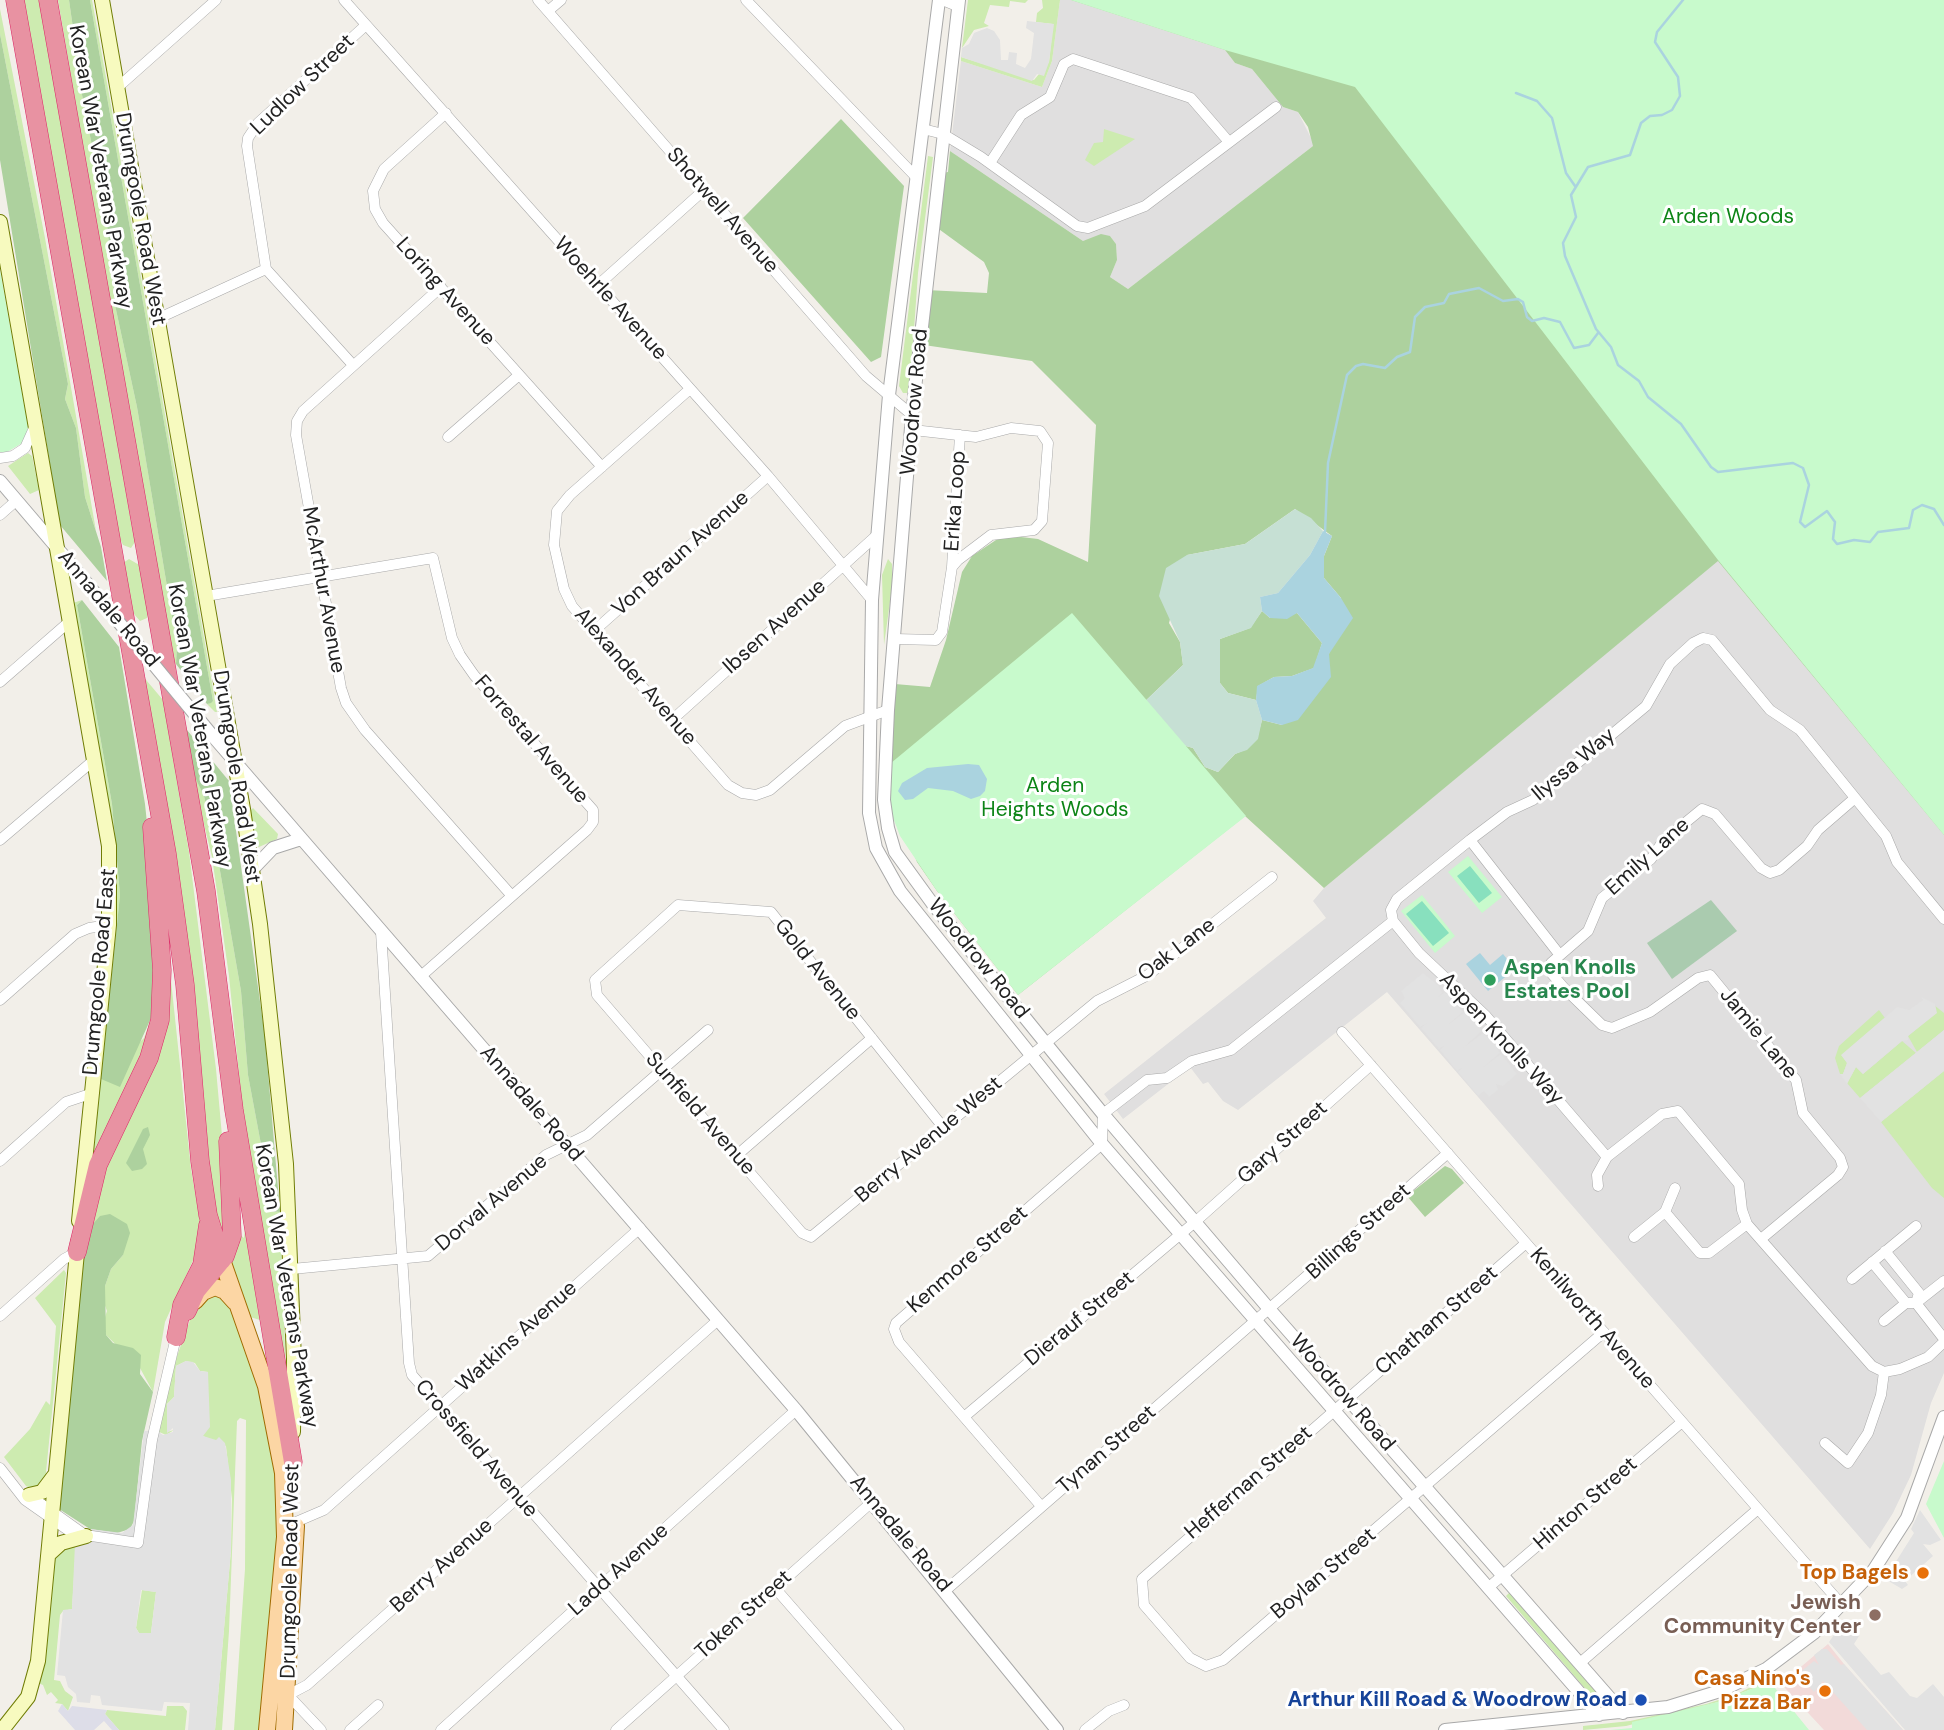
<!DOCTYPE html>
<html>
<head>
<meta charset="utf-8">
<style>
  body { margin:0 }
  canvas { display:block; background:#f2efe9 }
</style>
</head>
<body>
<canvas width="1944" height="1730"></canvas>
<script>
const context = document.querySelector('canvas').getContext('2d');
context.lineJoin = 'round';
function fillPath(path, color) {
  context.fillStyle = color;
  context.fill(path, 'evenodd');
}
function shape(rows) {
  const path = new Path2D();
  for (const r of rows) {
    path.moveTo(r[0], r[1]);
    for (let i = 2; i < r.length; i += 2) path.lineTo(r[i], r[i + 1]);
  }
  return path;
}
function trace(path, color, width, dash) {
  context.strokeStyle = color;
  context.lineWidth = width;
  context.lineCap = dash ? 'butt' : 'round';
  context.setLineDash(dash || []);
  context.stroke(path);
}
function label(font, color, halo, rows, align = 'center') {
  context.font = font + ' "DM Sans",sans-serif';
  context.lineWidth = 6;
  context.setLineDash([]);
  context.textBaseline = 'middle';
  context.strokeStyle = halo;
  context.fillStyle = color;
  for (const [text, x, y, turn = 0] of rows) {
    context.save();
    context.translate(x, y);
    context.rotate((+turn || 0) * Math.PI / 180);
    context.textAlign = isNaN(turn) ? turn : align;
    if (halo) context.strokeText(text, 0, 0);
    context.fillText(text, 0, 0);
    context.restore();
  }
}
fillPath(shape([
  [1060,0,1071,0,1225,50,1235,63,1252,69,1283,107,1298,112,1313,142,1313,146,1128,289,1110,277,1117,260,1116,244,1110,236,1083,241,950,151,961,61,1042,87,1052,61],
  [1718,560,1944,835,1944,1373,1931,1403,1911,1475,1893,1513,1870,1549,1387,992,1238,1110,1223,1101,1208,1082,1203,1084,1190,1067,1123,1119,1104,1094,1326,918,1313,901,1324,888]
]), '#e0dfdf');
fillPath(shape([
  [1828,1644,1844,1664,1903,1730,1824,1730,1785,1688,1783,1682]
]), '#f2dad9');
fillPath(shape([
  [20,0,40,0,133,533,135,542,131,548,123,545,115,529,101,460,103,446],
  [58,0,69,0,74,35,82,54,79,79,91,141,103,183,115,305,137,407,177,646,176,664,170,658],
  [90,0,92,0,109,94,217,712,215,712,207,704,213,701],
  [968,0,1028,0,1025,3,1010,1,1009,7,990,5,984,23,989,26,974,30,962,48],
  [1042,0,1060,0,1052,61,1042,87,961,61,961,57,1034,80,1049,62,1053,24,1036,22,1037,13,1043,8],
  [0,9,45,238,96,531,85,497,76,428,65,399,68,384,0,34],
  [1104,129,1135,139,1094,166,1085,160,1094,143,1103,142],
  [928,156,933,157,918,273,910,386,907,393,903,393,899,386],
  [28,453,32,456,39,490,30,494,8,466],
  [129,559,141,566,148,614,147,618,140,621,128,607,123,563],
  [888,559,892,564,892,587,884,645,882,575],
  [82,600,77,605,112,804,120,895,102,1079,144,1038,152,1016,150,1037,93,1158,116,916,117,873,73,603],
  [136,668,163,700,189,852,216,1069,229,1214,224,1243,218,1235],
  [189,763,204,796,215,842,241,991,248,1075,263,1155,264,1202,273,1212,280,1212,286,1380,243,1114,229,976,212,857],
  [253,808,278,834,277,839,259,847,256,845,250,811],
  [170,971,191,1169,201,1226,195,1256,165,1322,153,1392,140,1368,106,1335,103,1323,107,1311,103,1300,105,1286,111,1269,123,1255,92,1223,113,1137],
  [1934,1005,1944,1013,1944,1030,1917,1052,1908,1036,1936,1013],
  [1879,1010,1885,1018,1842,1055,1847,1063,1843,1074,1840,1074,1835,1058,1839,1046],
  [1902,1041,1916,1053,1860,1098,1847,1083,1856,1067,1863,1074],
  [1944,1071,1944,1198,1932,1188,1881,1122],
  [245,1228,260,1320,247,1316,227,1262,239,1234,244,1238],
  [64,1270,66,1273,45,1482,33,1489,26,1486,4,1457,30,1429,46,1401,50,1405,56,1326,35,1298],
  [212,1291,228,1301,260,1387,272,1433,280,1509,261,1730,234,1730,245,1569,246,1420,240,1418,237,1421,229,1631,222,1730,215,1730,231,1550,232,1499,226,1446,203,1436,208,1372,200,1371,195,1363,186,1361,176,1366,174,1397,167,1404,167,1432,174,1430,166,1435,157,1431,172,1370,194,1309],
  [76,1544,72,1609,63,1611,60,1615,54,1680,60,1681,65,1691,73,1697,68,1711,62,1704,55,1703,58,1700,51,1692,47,1695,43,1685,38,1683,55,1552],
  [142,1590,156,1592,151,1633,139,1633,136,1628],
  [1510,1592,1597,1691,1600,1697,1594,1699,1506,1596],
  [1776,1674,1785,1688,1767,1683,1718,1702,1626,1726,1583,1730,1583,1726,1630,1721,1706,1704,1737,1694],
  [167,1706,183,1706,187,1711,185,1730,119,1730,105,1714,107,1710,166,1716]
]), '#cdebb0');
fillPath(shape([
  [69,0,90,0,213,701,211,703,207,704,176,664,177,646,137,407,115,305,103,183,91,141,79,79,82,54,74,35],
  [1071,0,1944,0,1944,835,1718,561,1324,888,1245,816,1018,995,937,891,917,862,906,835,1172,742,1193,748,1205,767,1218,772,1235,754,1247,749,1257,739,1262,720,1282,725,1329,654,1341,598,1324,578,1324,556,1332,536,1295,509,1245,544,1187,555,1169,623,1180,642,1183,665,1139,707,891,763,895,684,930,687,946,640,962,572,972,556,999,538,1021,537,1038,539,1088,562,1096,425,1032,361,924,345,926,290,987,293,989,273,984,262,936,227,943,173,948,172,950,151,1083,241,1101,234,1110,236,1116,244,1117,260,1110,277,1128,289,1313,146,1308,127,1298,112,1283,107,1252,69,1235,63,1225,50],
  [0,34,68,384,65,399,76,428,85,497,101,547,107,581,60,525,0,160],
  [841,119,904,186,881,357,871,362,743,218],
  [82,600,119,647,145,804,151,862,156,933,152,1016,120,1087,101,1079,120,895,112,804,77,605],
  [1262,611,1270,618,1297,613,1322,643,1314,668,1292,676,1274,677,1258,686,1256,700,1228,693,1220,683,1220,639,1250,628],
  [182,724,229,781,265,1037,280,1212,269,1211,264,1202,263,1155,248,1075,241,991,215,842,204,796,193,773],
  [148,1127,150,1135,143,1149,147,1164,142,1169,132,1171,126,1163,143,1129],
  [1445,1166,1452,1169,1464,1183,1425,1217,1407,1196],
  [110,1214,127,1224,130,1233,123,1255,111,1269,105,1286,106,1335,113,1343,133,1348,141,1355,140,1374,153,1392,142,1441,134,1521,130,1529,117,1533,90,1529,59,1509,85,1233,100,1216]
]), '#add19e');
fillPath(shape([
  [1295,509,1311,518,1323,531,1310,555,1278,593,1260,597,1262,611,1251,628,1220,639,1220,683,1228,693,1256,700,1262,720,1258,739,1247,750,1235,754,1218,772,1205,767,1193,748,1172,742,1139,707,1183,665,1180,642,1159,596,1166,568,1187,555,1245,544]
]), '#c6e0d4');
fillPath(shape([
  [1711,900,1737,931,1672,979,1647,943]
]), '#aacbaf');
fillPath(shape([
  [1071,0,1944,0,1944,835,1718,560,1355,87,1225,50],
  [0,270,28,427,24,442,7,452,0,452],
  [1072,613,1246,816,1018,995,937,891,900,836,889,807,891,763],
  [1468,856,1502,897,1482,913,1448,872],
  [1422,895,1455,936,1435,953,1401,911],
  [1944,1461,1944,1538,1926,1504],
  [1767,1683,1771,1683,1809,1730,1610,1730,1632,1728,1632,1722,1718,1702]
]), '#c8facc');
fillPath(shape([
  [1470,866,1492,893,1479,903,1457,876],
  [1422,901,1449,933,1433,946,1406,914]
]), '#88e0be');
fillPath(shape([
  [1027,21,1054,24,1049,62,1044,76,1037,74,1032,81,961,57,962,48,969,44,974,33,987,28,994,31,1000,40,1001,60,1008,60,1009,52,1017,53,1016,64,1025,68,1031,59,1034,33,1026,28],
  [1423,973,1438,985,1442,993,1437,998,1445,992,1463,1012,1445,1027,1465,1012,1482,1031,1463,1048,1483,1033,1496,1046,1500,1053,1481,1069,1501,1054,1517,1074,1503,1086,1496,1084,1498,1090,1489,1097,1484,1091,1478,1096,1458,1072,1463,1067,1457,1071,1440,1050,1445,1045,1439,1049,1421,1028,1427,1023,1420,1027,1400,1003,1405,998,1401,991],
  [1921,997,1935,1004,1937,1013,1908,1036,1908,1040,1902,1041,1863,1074,1856,1067,1847,1084,1840,1074,1843,1074,1847,1063,1841,1055,1897,1007,1909,1010,1923,1000],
  [1944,1030,1944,1071,1881,1122,1860,1098],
  [186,1361,193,1362,200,1371,208,1372,210,1427,203,1436,216,1440,219,1437,225,1443,231,1480,231,1550,215,1730,188,1730,190,1703,164,1702,162,1711,102,1705,100,1696,91,1695,90,1703,77,1702,76,1694,68,1687,65,1676,57,1675,63,1610,72,1609,75,1544,90,1529,122,1533,133,1525,144,1431,157,1431,163,1435,173,1432,173,1428,167,1433,167,1404,174,1397,176,1366],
  [141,1590,156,1592,151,1633,139,1633,136,1628],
  [1920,1510,1941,1540,1930,1545,1923,1544,1933,1556,1905,1581,1908,1585,1902,1589,1885,1579,1914,1533,1911,1529],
  [1850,1625,1859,1636,1854,1644,1881,1675,1889,1672,1910,1696,1917,1698,1933,1684,1944,1697,1944,1730,1905,1730,1829,1642,1840,1626,1843,1630],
  [1822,1649,1827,1649,1841,1665,1844,1664,1903,1730,1867,1730,1823,1681,1814,1692,1798,1674,1814,1661,1819,1665,1814,1655]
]), '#e2e2e2');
fillPath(shape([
  [62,1704,68,1711,72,1706,107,1710,105,1714,119,1730,112,1730,104,1721,94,1730,75,1730,58,1711]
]), '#dddde8');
fillPath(shape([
  [1323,531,1332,536,1324,556,1324,578,1341,598,1353,618,1329,654,1331,677,1298,720,1282,725,1262,720,1256,700,1257,686,1274,677,1292,676,1313,668,1322,643,1297,613,1287,619,1270,618,1262,611,1260,597,1278,593,1310,555],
  [968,764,979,765,987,779,985,791,980,796,971,799,953,791,928,788,913,799,905,800,898,791,902,783,927,768],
  [1480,953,1490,965,1503,954,1515,969,1488,991,1466,964]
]), '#aad3df');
trace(shape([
  [1683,0,1657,32,1655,42,1678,77,1680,96,1672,110,1662,115,1650,116,1641,123,1630,155,1588,167,1571,195,1576,217,1563,243,1565,256,1596,329,1611,347,1618,365,1639,381,1648,397,1681,424,1711,467,1718,472,1793,463,1803,468,1809,485,1800,522,1805,527,1827,511,1835,522,1833,539,1837,544,1854,540,1870,542,1878,532,1909,528,1913,510,1922,505,1934,509,1944,525],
  [1516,93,1537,101,1552,118,1566,173,1575,186],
  [1325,532,1328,463,1347,375,1356,366,1363,364,1385,368,1397,357,1410,352,1415,317,1425,307,1444,303,1449,294,1479,288,1503,301,1518,299,1523,302,1527,317,1532,321,1544,318,1560,322,1574,348,1589,345,1598,333]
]), '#aad3df', 2.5);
const minor = shape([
  [344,0,768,476,872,600],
  [538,0,866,376,912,415],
  [746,0,916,177],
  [942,0,959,7],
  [548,11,561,0],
  [117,88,216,0],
  [446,113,384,169,373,191,375,209,383,223,602,467],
  [923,129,943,134,981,157,1077,226,1088,228,1145,206,1276,107],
  [990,163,1021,115,1050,97,1064,64,1073,59,1191,98,1229,142],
  [598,285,704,190],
  [441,287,303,411,297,421,296,435,341,688,346,703,365,730,512,896],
  [157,319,266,269],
  [353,365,266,269,247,146,248,138,258,123,366,25],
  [690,389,570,495,557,511,554,545,564,589,572,606,728,785,742,793,756,795,770,790,845,726,888,710],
  [448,437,519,375],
  [0,458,13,456,25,448,34,428],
  [0,515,17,500],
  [952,567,960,435],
  [206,596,433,558,452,638,460,655,474,675,593,810,593,822,587,830,420,977],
  [594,631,768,476],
  [895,639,936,640,942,632,952,567,958,560,991,535,1034,530,1042,521,1048,443,1040,431,1011,428,976,437,913,430],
  [0,682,70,621],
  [672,720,877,535],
  [0,840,94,760],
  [1470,840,1559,954],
  [381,932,409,1363,412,1375,724,1730],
  [0,1000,75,934,89,928,109,925],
  [1342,1032,1842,1605],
  [943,1127,771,912,678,905,595,980,597,995,802,1233,811,1237,1097,1001,1148,975,1272,877],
  [736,1156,872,1038],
  [1607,1157,1486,1016,1419,953,1393,921,1391,910,1397,899,1470,840,1507,812,1533,800,1646,706,1670,664,1693,643,1703,638,1712,640,1770,710,1800,730,1886,836,1897,862,1944,919],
  [0,1161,66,1102,90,1094],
  [1598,1186,1597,1175,1607,1157,1662,1114,1678,1111,1739,1184,1742,1210,1747,1224,1872,1366,1884,1372,1900,1369,1928,1357,1944,1342],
  [1665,1212,1700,1253,1709,1253,1747,1224],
  [1634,1237,1665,1212,1675,1188],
  [1761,1239,1838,1175,1843,1167,1840,1158,1803,1113,1796,1080,1710,975,1698,978,1650,1012,1612,1028,1602,1025,1565,989,1552,974,1551,963,1588,931,1602,898,1651,859,1663,841,1702,809,1715,814,1761,868,1770,873,1779,870,1807,846,1818,830,1855,798],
  [1526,1243,1142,1579,1144,1605,1190,1658,1206,1666,1223,1660,1604,1332],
  [1885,1251,1919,1293,1916,1303,1944,1339],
  [1872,1262,1906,1303,1916,1303,1944,1281],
  [292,1269,428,1256,546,1155,587,1135,708,1030],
  [1852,1279,1916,1226],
  [0,1316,64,1259,77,1252],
  [1884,1321,1906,1303],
  [964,1417,1195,1222,1371,1065],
  [1825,1443,1848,1463,1868,1433,1881,1395,1884,1372],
  [0,1468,25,1500,72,1533,138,1543,152,1440,176,1337],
  [29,1495,85,1535],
  [1041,1506,899,1342,894,1329,896,1323,1102,1144,1103,1114,1147,1080,1167,1078,1192,1061,1231,1050,1393,921],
  [296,1522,324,1510,640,1228],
  [1489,1587,1682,1422],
  [775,1588,899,1730],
  [946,1590,1448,1153],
  [1580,1663,1758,1509],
  [321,1730,288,1695,307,1685,718,1320],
  [350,1730,378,1705],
  [441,1730,796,1410],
  [616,1730,873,1501],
  [1085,1730,1109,1711,1124,1705]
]);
const tertiary = shape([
  [939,0,889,395,872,600,869,813,876,848,900,891,1102,1144,1599,1715],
  [959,0,912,415,888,710,884,800,888,828,895,852,932,903,1103,1114,1270,1310,1623,1713],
  [0,481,75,569],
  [211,734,796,1410,1057,1730],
  [252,870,273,848,301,839],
  [1445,1730,1668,1707,1720,1691,1766,1669,1814,1633,1873,1571,1907,1518,1944,1417]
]);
const secondary = shape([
  [102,0,243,809,260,924,286,1164,294,1359,293,1432],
  [0,222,109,846,109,925,79,1221],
  [29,1495,42,1492,54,1476],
  [49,1554,61,1543,86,1536],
  [2,1730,28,1697,38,1661,78,1242]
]);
const primary = shape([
  [222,1260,266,1386,283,1473,285,1537,267,1730],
  [195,1301,203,1292,215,1287,225,1291,235,1302],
  [284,1730,296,1526]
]);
const motorway = shape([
  [15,0,167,854,185,985,200,1161,208,1215,222,1260],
  [48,0,206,891,234,1110,293,1462],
  [77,1252,98,1165,149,1058,160,1020,162,970,152,827],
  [187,1311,196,1291,225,1256,232,1236,228,1141],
  [176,1337,182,1305,202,1265,208,1225]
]);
trace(minor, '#a9a9a9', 11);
trace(tertiary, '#a9a9a9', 14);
trace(secondary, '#707d05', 16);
trace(primary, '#a06b00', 18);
trace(motorway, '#dc2a67', 19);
trace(minor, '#fff', 10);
trace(tertiary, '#fff', 12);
trace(secondary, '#f7fabf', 14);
trace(primary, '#fcd6a4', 16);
trace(motorway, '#e892a2', 18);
const tertiaryBridge = shape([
  [75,569,211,734]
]);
trace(tertiaryBridge, '#a9a9a9', 14, []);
trace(tertiaryBridge, '#fff', 12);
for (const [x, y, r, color] of [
  [1490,980,7,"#2e9e5b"],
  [1923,1573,7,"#e8710a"],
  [1875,1615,7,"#8d6e63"],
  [1825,1691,7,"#e8710a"],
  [1641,1700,7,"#1a4fb4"]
]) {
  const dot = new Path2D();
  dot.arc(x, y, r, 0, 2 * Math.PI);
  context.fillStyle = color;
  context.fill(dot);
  trace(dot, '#fff', 2.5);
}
label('21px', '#222', '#fff', [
  ["Ludlow Street",303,85,-44],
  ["Korean War Veterans Parkway",100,167,80],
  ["Shotwell Avenue",722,211,49],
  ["Drumgoole Road West",140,219,80],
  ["Loring Avenue",445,292,48],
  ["Woehrle Avenue",610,299,48],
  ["Woodrow Road",915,402,-85],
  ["Erika Loop",956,501,-86],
  ["Von Braun Avenue",681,554,-42],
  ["McArthur Avenue",323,590,80],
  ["Annadale Road",108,609,50],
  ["Ibsen Avenue",775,627,-42],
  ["Alexander Avenue",635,677,49],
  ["Korean War Veterans Parkway",199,726,80],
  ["Forrestal Avenue",531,740,49],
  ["Ilyssa Way",1574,765,-40],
  ["Drumgoole Road West",236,777,81],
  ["Emily Lane",1648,857,-42],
  ["Oak Lane",1177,950,-37],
  ["Woodrow Road",978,959,51],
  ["Gold Avenue",817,970,51],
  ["Drumgoole Road East",100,972,-85],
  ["Jamie Lane",1758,1034,51],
  ["Aspen Knolls Way",1501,1039,47],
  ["Annadale Road",531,1104,49],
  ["Sunfield Avenue",700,1114,49],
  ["Berry Avenue West",929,1140,-40],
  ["Gary Street",1283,1143,-42],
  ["Dorval Avenue",492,1203,-40],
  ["Billings Street",1359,1232,-42],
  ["Kenmore Street",968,1260,-41],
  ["Korean War Veterans Parkway",286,1286,80],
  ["Dierauf Street",1080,1319,-40],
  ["Kenilworth Avenue",1592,1319,49],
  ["Chatham Street",1437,1321,-41],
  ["Watkins Avenue",517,1337,-42],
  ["Woodrow Road",1342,1393,49],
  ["Crossfield Avenue",476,1449,49],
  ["Tynan Street",1107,1450,-41],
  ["Heffernan Street",1249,1483,-41],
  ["Hinton Street",1586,1504,-41],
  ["Annadale Road",900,1534,50],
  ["Berry Avenue",442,1566,-42],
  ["Ladd Avenue",619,1570,-42],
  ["Drumgoole Road West",291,1571,-89],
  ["Boylan Street",1324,1574,-40],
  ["Token Street",744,1615,-42]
]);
label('21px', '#0c8416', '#fff', [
  ["Arden Woods",1728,217],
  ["Arden",1055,786],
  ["Heights Woods",1055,810]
]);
label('bold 21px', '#27864d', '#fff', [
  ["Aspen Knolls",1504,968],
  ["Estates Pool",1504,992]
], 'left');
label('bold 21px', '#c56008', '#fff', [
  ["Top Bagels",1909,1573],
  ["Casa Nino's",1811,1679],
  ["Pizza Bar",1811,1703]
], 'right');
label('bold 21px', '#785e54', '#fff', [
  ["Jewish",1861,1603],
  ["Community Center",1861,1627]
], 'right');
label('bold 21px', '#164399', '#fff', [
  ["Arthur Kill Road & Woodrow Road",1627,1700]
], 'right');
</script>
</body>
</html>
